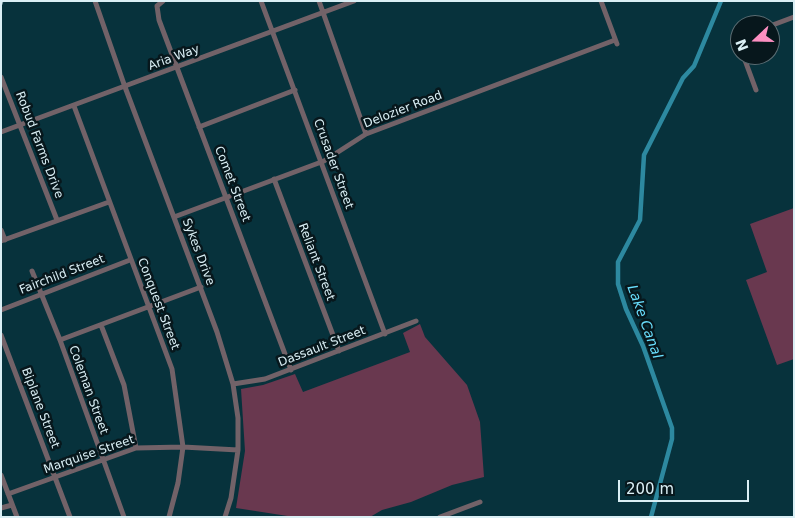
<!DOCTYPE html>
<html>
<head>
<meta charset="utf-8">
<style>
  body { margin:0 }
  #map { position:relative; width:795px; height:518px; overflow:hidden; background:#07323c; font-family:"DejaVu Sans",sans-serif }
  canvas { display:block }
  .frame { position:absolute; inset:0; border:2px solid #daeff5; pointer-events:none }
  .north { position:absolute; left:730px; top:15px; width:50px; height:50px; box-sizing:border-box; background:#07171c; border:1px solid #5b6d73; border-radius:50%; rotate:249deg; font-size:14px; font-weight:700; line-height:20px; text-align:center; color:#daeff5 }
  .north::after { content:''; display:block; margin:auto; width:18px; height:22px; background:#fc8fc1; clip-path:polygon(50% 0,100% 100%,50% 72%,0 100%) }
  .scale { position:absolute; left:618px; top:480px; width:131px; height:22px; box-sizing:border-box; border:2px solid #daeff5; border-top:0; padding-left:6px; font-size:15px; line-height:18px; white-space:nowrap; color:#daeff5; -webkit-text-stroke:4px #07171c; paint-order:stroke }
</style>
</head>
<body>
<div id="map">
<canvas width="795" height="518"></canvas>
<div class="frame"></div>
<div class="north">N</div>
<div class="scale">200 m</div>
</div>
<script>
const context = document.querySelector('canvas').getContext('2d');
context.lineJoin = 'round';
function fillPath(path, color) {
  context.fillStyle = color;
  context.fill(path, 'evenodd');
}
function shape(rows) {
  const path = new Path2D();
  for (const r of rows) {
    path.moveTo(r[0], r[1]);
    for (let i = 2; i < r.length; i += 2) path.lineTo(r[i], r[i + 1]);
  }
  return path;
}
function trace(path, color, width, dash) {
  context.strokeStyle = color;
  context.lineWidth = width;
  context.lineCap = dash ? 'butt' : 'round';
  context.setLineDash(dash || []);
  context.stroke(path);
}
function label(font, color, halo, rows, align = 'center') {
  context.font = font + ' "DejaVu Sans",sans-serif';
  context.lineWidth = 5;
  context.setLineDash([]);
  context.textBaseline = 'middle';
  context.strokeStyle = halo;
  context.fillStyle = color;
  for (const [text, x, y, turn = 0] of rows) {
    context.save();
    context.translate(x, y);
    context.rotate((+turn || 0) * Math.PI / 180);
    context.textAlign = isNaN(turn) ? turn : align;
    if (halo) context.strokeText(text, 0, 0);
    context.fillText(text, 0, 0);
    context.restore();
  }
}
fillPath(shape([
  [794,208,794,359,777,365,746,280,767,272,750,224],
  [420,324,425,337,467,385,480,422,484,477,452,485,411,502,382,510,370,517,294,517,236,508,245,451,241,389,263,385,295,374,303,392,410,352,403,333]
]), '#69384f');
trace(shape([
  [651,517,672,439,672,428,643,346,626,309,618,284,618,262,640,220,644,155,683,78,694,66,721,1]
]), '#2d89a0', 4.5);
trace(shape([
  [95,1,125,87,217,332,233,384,238,418,238,450,231,498,225,517],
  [163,1,157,6,159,20,291,370],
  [261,1,385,334],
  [319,1,366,134],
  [601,1,617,44],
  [770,26,794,17],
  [743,55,756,90],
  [1,77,57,220],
  [74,106,172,369,183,447,178,483,169,517],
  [199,127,295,90],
  [1,132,354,1],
  [274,179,339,351],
  [174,217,324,161,366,134,615,40],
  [1,230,5,240],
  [1,241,109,202],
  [32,271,60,340,124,517],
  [1,310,130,260],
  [101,325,124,385,136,448],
  [1,335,70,517],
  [60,340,201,287],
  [233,384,265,379,416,321],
  [1,475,17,517],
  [8,494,136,448,183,447,238,450],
  [1,508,12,505],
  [440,517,480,502]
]), '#726268', 5);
const rail = shape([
  [1,4,2,1]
]);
trace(rail, '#90adb5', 3);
trace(rail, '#07171c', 1, [4]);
label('12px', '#daeff5', '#07171c', [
  ["Aria Way",174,58,-20],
  ["Delozier Road",403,110,-21],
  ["Robud Farms Drive",39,145,69],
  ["Crusader Street",333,164,70],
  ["Comet Street",232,184,69],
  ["Sykes Drive",198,252,69],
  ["Reliant Street",316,262,69],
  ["Fairchild Street",62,275,-21],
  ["Conquest Street",158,304,69],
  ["Dassault Street",322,347,-21],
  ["Coleman Street",88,390,70],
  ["Biplane Street",40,408,69],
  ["Marquise Street",89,455,-19]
]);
label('italic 14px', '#69dffe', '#07171c', [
  ["Lake Canal",644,322,70]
]);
</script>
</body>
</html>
